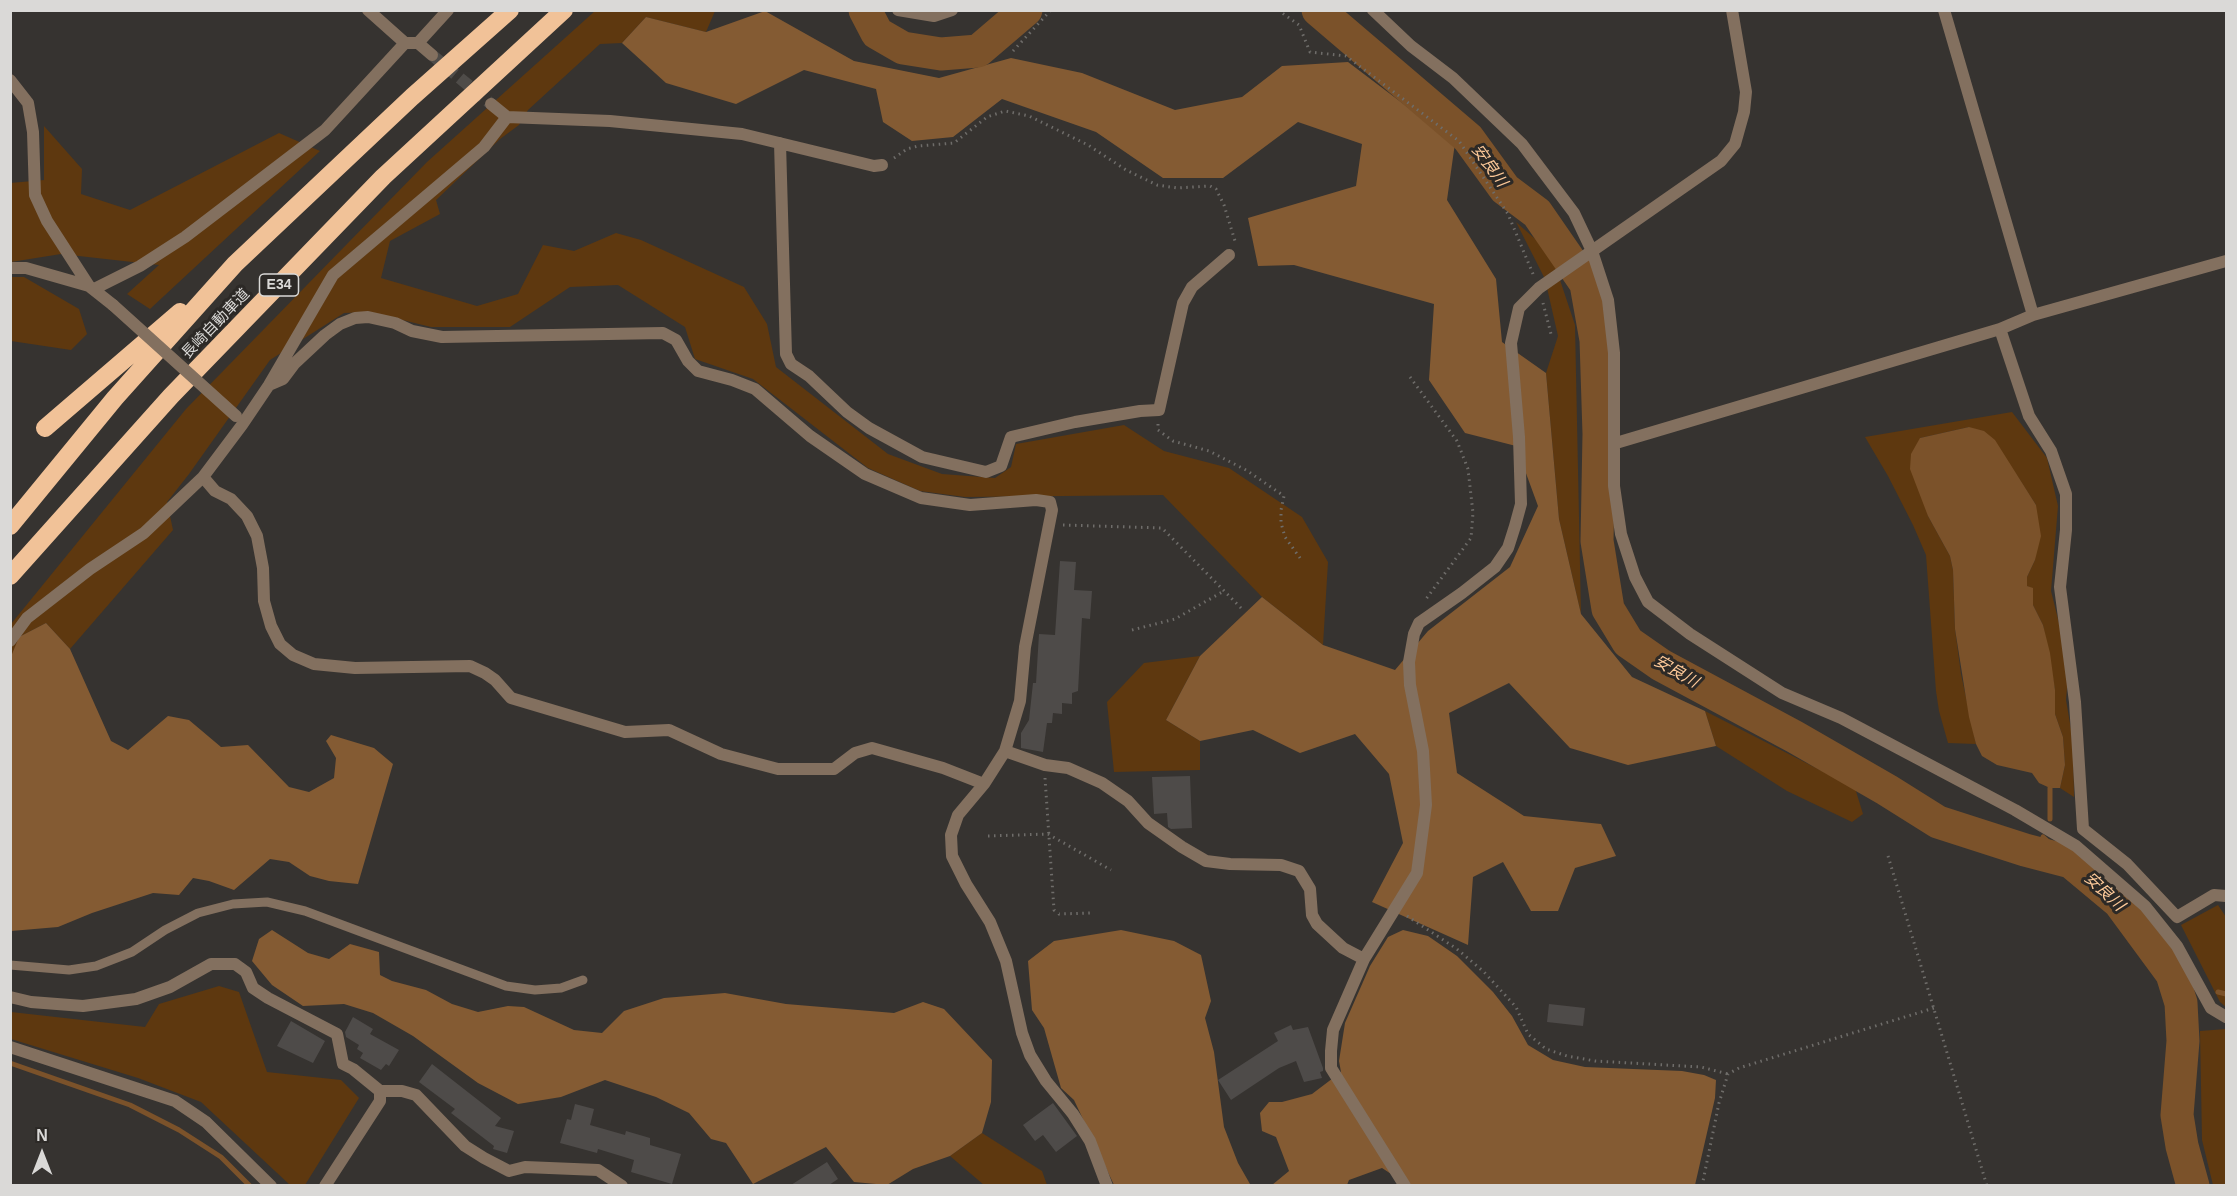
<!DOCTYPE html>
<html>
<head>
<meta charset="utf-8">
<style>
  body { margin:0 }
  #map { position:relative; width:2237px; height:1196px; overflow:hidden; background:#363330; font-family:Arial,sans-serif }
  canvas { display:block }
  .frame { position:absolute; inset:0; border:12px solid #dad9d7; pointer-events:none }
  .north { position:absolute; left:12px; top:1124px; width:60px; height:60px; -webkit-text-stroke:4px #2c2926; paint-order:stroke; rotate:0deg; font-size:16px; font-weight:700; line-height:24px; text-align:center; color:#dad9d7 }
  .north::after { content:''; display:block; margin:auto; width:21px; height:27px; background:#dad9d7; clip-path:polygon(50% 0,100% 100%,50% 72%,0 100%) }
</style>
</head>
<body>
<div id="map">
<canvas width="2237" height="1196"></canvas>
<div class="frame"></div>
<div class="north">N</div>
</div>
<script>
const context = document.querySelector('canvas').getContext('2d');
context.lineJoin = 'round';
function fillPath(path, color) {
  context.fillStyle = color;
  context.fill(path, 'evenodd');
}
function shape(rows) {
  const path = new Path2D();
  for (const r of rows) {
    path.moveTo(r[0], r[1]);
    for (let i = 2; i < r.length; i += 2) path.lineTo(r[i], r[i + 1]);
  }
  return path;
}
function trace(path, color, width, dash) {
  context.strokeStyle = color;
  context.lineWidth = width;
  context.lineCap = dash ? 'butt' : 'round';
  context.setLineDash(dash || []);
  context.stroke(path);
}
function label(font, color, halo, rows, align = 'center') {
  context.font = font + ' Arial,"Noto Sans JP",sans-serif';
  context.lineWidth = 6;
  context.setLineDash([]);
  context.textBaseline = 'middle';
  context.strokeStyle = halo;
  context.fillStyle = color;
  for (const [text, x, y, turn = 0] of rows) {
    context.save();
    context.translate(x, y);
    context.rotate((+turn || 0) * Math.PI / 180);
    context.textAlign = isNaN(turn) ? turn : align;
    if (halo) context.strokeText(text, 0, 0);
    context.fillText(text, 0, 0);
    context.restore();
  }
}
fillPath(shape([
  [595,11,715,11,706,32,646,17,622,43,600,44,528,110,519,125,500,139,436,200,440,214,390,241,381,278,477,306,518,294,543,245,574,251,616,233,641,240,744,287,767,324,776,367,888,454,942,474,995,478,1011,467,1016,444,1124,425,1164,451,1229,468,1302,517,1328,562,1323,645,1262,597,1163,495,965,497,920,491,868,468,753,379,695,359,685,327,618,285,570,287,510,327,431,327,370,312,344,313,270,360,189,474,167,502,173,530,70,649,46,623,19,637,11,659,11,624,186,409,427,162],
  [44,126,82,169,81,194,130,210,279,133,320,151,150,309,127,294,159,265,61,254,11,262,10,183,44,180],
  [1516,222,1551,253,1575,325,1581,614,1559,519,1546,373,1558,336,1545,279],
  [10,277,24,277,79,309,87,334,71,350,11,341],
  [2012,412,2047,458,2058,506,2051,591,2069,663,2066,700,2073,741,2074,797,2060,788,2065,765,2063,737,2055,714,2055,690,2043,625,2033,605,2033,589,2027,586,2027,577,2035,560,2036,505,2016,474,1969,427,1920,438,1928,516,1950,556,1953,570,1955,629,1961,674,1976,744,1948,743,1939,711,1936,691,1926,555,1913,525,1888,476,1865,437],
  [1200,656,1166,720,1200,741,1200,770,1114,772,1107,702,1144,663],
  [1705,711,1855,788,1863,814,1852,822,1787,791,1716,746],
  [2218,905,2226,917,2226,1007,2220,1002,2181,925],
  [219,986,239,992,267,1072,341,1080,359,1098,305,1185,290,1185,201,1102,138,1078,11,1039,11,1012,145,1027,159,1004],
  [2226,1029,2226,1185,2213,1185,2202,1140,2200,1031],
  [982,1133,1042,1171,1047,1185,984,1185,950,1156]
]), '#5e380f');
fillPath(shape([
  [765,11,854,61,939,78,1011,58,1082,73,1175,110,1242,97,1282,66,1348,62,1455,143,1447,200,1496,279,1502,342,1546,373,1559,519,1581,614,1632,677,1705,711,1716,746,1628,765,1570,748,1509,683,1449,713,1457,773,1524,816,1601,824,1616,856,1575,868,1558,911,1531,911,1503,862,1473,877,1468,945,1372,902,1403,843,1389,774,1355,734,1300,753,1253,730,1200,741,1166,720,1200,656,1262,597,1323,645,1395,670,1428,631,1510,567,1538,506,1516,446,1465,433,1429,380,1434,304,1294,265,1258,266,1248,218,1356,186,1362,144,1298,122,1223,178,1163,178,1096,132,1002,99,953,137,912,141,883,122,876,89,804,70,736,104,666,83,622,43,646,17,706,32],
  [46,623,70,649,111,741,128,750,168,716,189,720,221,747,248,745,289,787,309,792,334,778,336,758,326,741,331,735,374,748,393,764,358,884,329,881,310,876,289,862,270,859,234,890,209,881,193,878,179,895,153,893,92,913,58,927,11,931,10,659,19,637],
  [272,930,308,953,329,959,350,944,379,952,380,975,392,981,426,990,452,1004,478,1012,508,1006,524,1007,574,1030,602,1033,624,1011,664,998,725,993,786,1004,894,1013,923,1002,944,1009,992,1060,991,1102,982,1133,950,1156,913,1169,887,1185,854,1182,826,1147,753,1184,726,1143,711,1139,689,1113,656,1097,605,1080,561,1097,518,1104,478,1083,413,1036,373,1013,344,1004,303,1006,272,985,252,961,259,939],
  [1121,930,1174,941,1201,955,1211,1001,1205,1018,1214,1052,1224,1127,1238,1163,1250,1184,1253,1185,1114,1185,1074,1100,1061,1088,1044,1028,1032,1010,1028,961,1054,941],
  [1403,930,1428,936,1457,956,1493,992,1512,1016,1528,1045,1553,1060,1585,1067,1682,1071,1704,1075,1716,1080,1715,1098,1695,1185,1408,1185,1382,1168,1349,1180,1347,1185,1272,1185,1289,1171,1276,1137,1262,1131,1260,1113,1269,1102,1282,1102,1312,1094,1341,1072,1339,1061,1345,1023,1370,966,1388,937]
]), '#845b33');
fillPath(shape([
  [1969,427,1984,431,1995,440,2036,505,2041,536,2035,560,2027,577,2027,586,2033,588,2033,605,2043,625,2050,653,2055,690,2055,714,2063,737,2065,765,2060,788,2050,788,2039,783,2032,773,1997,765,1982,756,1976,744,1969,717,1955,629,1953,570,1950,556,1928,516,1910,469,1911,454,1920,438]
]), '#7b522a');
trace(shape([
  [2050,788,2050,819],
  [2043,837,2071,862],
  [2218,992,2226,994],
  [10,1063,130,1105,179,1130,221,1157,250,1186]
]), '#7b522a', 5);
trace(shape([
  [865,10,877,33,903,48,941,54,978,51,1026,10],
  [1318,10,1468,138,1505,189,1537,213,1586,284,1596,340,1599,434,1597,541,1608,609,1628,642,1661,665,1795,737,1887,790,1938,822,2025,850,2071,862,2119,902,2172,974,2181,1003,2183,1041,2177,1115,2182,1146,2193,1186]
]), '#7b522a', 33);
fillPath(shape([
  [1060,561,1076,562,1074,590,1092,591,1090,619,1082,618,1078,691,1072,693,1072,704,1062,703,1062,714,1053,713,1052,723,1047,723,1043,752,1021,748,1021,733,1029,720,1033,683,1036,683,1039,634,1055,635],
  [1190,776,1192,828,1171,829,1168,827,1167,813,1154,814,1152,777],
  [1549,1004,1585,1008,1583,1026,1547,1022],
  [353,1017,373,1029,370,1034,399,1050,389,1066,386,1064,381,1070,360,1058,363,1053,357,1049,359,1045,346,1037,345,1032],
  [291,1021,325,1041,313,1063,277,1046],
  [1291,1025,1293,1030,1308,1027,1323,1068,1323,1071,1320,1072,1322,1078,1304,1082,1296,1061,1279,1068,1231,1100,1218,1080,1278,1041,1274,1033],
  [432,1064,501,1118,495,1126,514,1131,507,1153,493,1149,494,1146,451,1113,455,1109,419,1082],
  [1053,1103,1077,1136,1056,1152,1043,1135,1035,1141,1023,1125],
  [575,1104,594,1109,590,1125,625,1135,626,1131,650,1138,650,1145,681,1154,672,1184,631,1172,634,1160,598,1149,597,1153,560,1143,567,1119,571,1120],
  [827,1162,838,1179,829,1185,791,1185]
]), '#4e4b49');
trace(shape([
  [432,55,491,104]
]), '#4f4c49', 12, [12, 6]);
trace(shape([
  [1278,10,1299,25,1310,52,1346,56,1459,141,1508,214,1533,274],
  [1013,51,1051,10],
  [894,158,907,149,918,146,954,143,987,117,1005,111,1029,116,1088,145,1126,170,1157,185,1177,188,1210,186,1216,189,1224,205,1235,241],
  [1543,303,1551,334],
  [1410,377,1457,441,1468,469,1473,513,1471,538,1426,599],
  [1158,424,1158,430,1173,441,1209,451,1246,470,1284,496,1281,510,1281,523,1285,537,1300,558],
  [1063,525,1162,528,1243,610],
  [1132,630,1175,619,1224,591],
  [1045,778,1054,910,1059,914,1090,913],
  [988,836,1048,834,1111,870],
  [1888,856,1987,1186],
  [1407,916,1457,949,1484,972,1516,1007,1528,1034,1546,1049,1567,1056,1595,1061,1701,1067,1728,1074],
  [1702,1186,1719,1103,1728,1074,1739,1068,1934,1008]
]), '#6f6d6a', 3, [1.5, 4.5]);
trace(shape([
  [10,965,69,970,96,966,132,952,165,930,198,913,233,904,267,902,305,911,506,986,535,990,561,988,583,980]
]), '#83705f', 9);
trace(shape([
  [368,10,405,43,418,43,432,55],
  [898,10,934,16,952,10],
  [1373,10,1411,46,1453,78,1522,144,1574,213,1592,251,1608,300,1614,353,1614,486,1621,534,1635,577,1648,602,1690,634,1782,693,1841,718,2015,810,2076,846,2145,906,2177,946,2211,1008,2226,1017],
  [1944,10,2033,315],
  [418,43,448,10],
  [10,80,28,103,33,132,35,195,47,221,89,286,113,305],
  [507,117,610,121,742,134,874,166,882,165],
  [780,143,786,354,791,364,809,376,847,412,869,428,922,457,986,472,1001,466,1011,437,1075,422,1140,411,1159,410,1183,303,1192,287,1229,255],
  [10,268,26,268,89,286],
  [94,289,140,266,185,237,325,130,405,43],
  [2000,329,2029,416,2051,451,2066,494,2066,530,2060,587,2075,702,2083,829,2127,864,2177,917,2214,895,2226,896],
  [1616,443,2000,329,2033,315,2226,261],
  [203,477,215,491,231,499,247,516,257,536,263,568,264,601,271,626,280,644,293,655,314,664,355,668,470,666,485,673,495,680,511,698,625,732,669,730,721,754,778,769,834,769,855,753,872,748,943,768,984,784,1005,751,1020,701,1025,647,1052,510,1050,502,1036,500,970,505,921,498,865,474,810,436,755,389,732,380,698,371,688,361,676,340,663,333,442,337,412,331,395,323,368,317,355,318,340,324,325,335,295,363,283,379,269,385],
  [10,641,27,618,90,569,144,533,203,477,242,425,269,385,333,275,484,147,507,117,491,104],
  [1005,751,1045,765,1068,768,1102,783,1128,801,1148,823,1182,847,1206,861,1230,864,1281,865,1299,871,1310,889,1312,915,1317,924,1343,948,1364,959],
  [984,784,958,815,951,835,952,856,966,884,990,922,1006,961,1022,1033,1030,1055,1046,1081,1073,1114,1090,1141,1107,1186],
  [10,997,31,1002,83,1006,136,999,170,987,211,964,235,964,246,972,253,988,268,998,337,1034,343,1064,353,1069,380,1091,402,1091,416,1095,465,1146,484,1158,509,1171,525,1167,598,1170,622,1186],
  [10,1047,175,1101,206,1122,271,1186],
  [325,1186,380,1101,380,1091],
  [1405,1186,1331,1068,1331,1051,1333,1030,1364,959,1417,873,1426,805,1423,751,1410,685,1409,662,1414,634,1419,623,1462,593,1495,567,1508,548,1515,526,1521,504,1519,437,1511,343,1519,308,1539,288,1721,161,1735,144,1744,112,1746,92,1732,10]
]), '#83705f', 12);
trace(shape([
  [45,428,180,312],
  [10,526,115,398,235,264,412,97,510,10],
  [10,576,171,396,383,177,564,10]
]), '#f1c298', 18);
trace(shape([
  [113,305,236,416]
]), '#83705f', 12);
for (const [x, y, w] of [
  [279,285,39]
]) {
  const box = new Path2D();
  box.roundRect(x - w / 2, y - 11, w, 22, 4.5);
  context.fillStyle = '#2c2926';
  context.fill(box);
  trace(box, '#dad9d7', 1.5);
}
label('bold 14px', '#dad9d7', null, [
  ["E34",279,285]
]);
label('15px', '#dad9d7', '#2c2926', [
  ["長崎自動車道",216,324,-46]
]);
label('italic 16px', '#fcc898', '#2c2926', [
  ["安良川",1489,166,54],
  ["安良川",1676,672,30],
  ["安良川",2104,892,43]
]);
</script>
</body>
</html>
